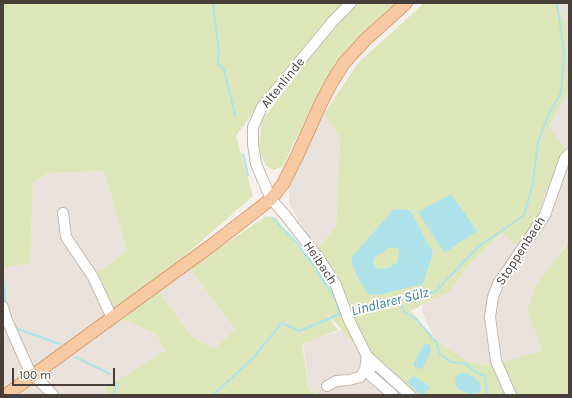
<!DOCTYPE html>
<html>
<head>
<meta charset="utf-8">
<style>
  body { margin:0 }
  #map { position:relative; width:572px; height:398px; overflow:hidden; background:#f5f0ec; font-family:Karla,sans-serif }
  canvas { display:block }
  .frame { position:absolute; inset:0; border:4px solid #493f3a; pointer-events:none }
  .scale { position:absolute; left:12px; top:368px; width:103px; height:18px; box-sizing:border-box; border:2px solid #493f3a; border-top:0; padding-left:5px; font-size:12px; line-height:14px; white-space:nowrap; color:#493f3a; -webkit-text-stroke:3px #fff; paint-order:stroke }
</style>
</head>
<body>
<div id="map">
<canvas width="572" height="398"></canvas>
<div class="frame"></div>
<div class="scale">100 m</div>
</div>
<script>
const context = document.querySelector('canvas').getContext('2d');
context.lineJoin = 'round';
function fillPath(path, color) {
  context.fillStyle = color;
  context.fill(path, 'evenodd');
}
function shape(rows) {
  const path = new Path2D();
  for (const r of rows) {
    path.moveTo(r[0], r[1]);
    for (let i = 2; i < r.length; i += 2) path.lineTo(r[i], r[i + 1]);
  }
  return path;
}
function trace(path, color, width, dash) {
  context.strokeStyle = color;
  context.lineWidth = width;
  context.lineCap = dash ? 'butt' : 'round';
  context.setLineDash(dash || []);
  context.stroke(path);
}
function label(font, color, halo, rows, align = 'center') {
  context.font = font + ' Karla,sans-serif';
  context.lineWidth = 4;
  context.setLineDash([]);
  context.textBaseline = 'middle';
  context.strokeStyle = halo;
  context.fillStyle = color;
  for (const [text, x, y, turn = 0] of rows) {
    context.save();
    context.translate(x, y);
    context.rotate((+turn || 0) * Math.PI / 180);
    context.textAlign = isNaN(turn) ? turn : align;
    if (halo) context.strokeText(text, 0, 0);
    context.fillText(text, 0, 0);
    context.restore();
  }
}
fillPath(shape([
  [557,3,569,3,569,90,566,24],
  [569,90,569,238,527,311,542,350,501,363,483,365,466,360,435,340,422,312,423,304,450,292,470,263,503,233,535,224,546,191,549,127],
  [324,114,340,138,336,226,318,248,300,223,289,203,289,188],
  [104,171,127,251,94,274,114,308,3,390,3,269,10,266,30,264,33,182,49,173],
  [190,269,235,329,214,349,191,336,158,290],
  [120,318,156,334,165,351,104,388,108,395,12,395],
  [342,330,376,372,400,395,318,395,309,388,303,342]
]), '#e9e1db');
fillPath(shape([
  [3,3,344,3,293,60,270,88,236,136,253,196,182,258,114,308,94,274,127,251,104,171,49,173,33,182,30,264,10,266,3,269],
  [358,3,397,3,355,40,335,63,304,122,283,166,274,170,266,166,259,150,262,120,323,41],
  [424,3,557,3,566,24,569,90,549,127,566,150,546,191,535,224,517,246,502,233,470,263,450,292,423,304,411,311,435,340,466,360,483,365,501,363,542,350,527,311,536,286,565,247,569,238,569,395,400,395,376,372,342,330,326,313,338,330,302,344,309,389,317,395,108,395,104,388,165,351,156,334,120,318,158,290,191,336,214,349,235,329,190,269,266,216,276,218,305,256,318,248,336,226,340,138,324,114,358,63]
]), '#dde6b9');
fillPath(shape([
  [451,194,477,231,444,253,418,212],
  [394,209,410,210,433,253,423,284,378,295,368,294,358,278,352,264,352,257],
  [389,247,399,249,398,262,388,268,377,269,373,263,375,256,381,254],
  [425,344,430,345,431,352,422,369,420,369,414,366,414,363,423,345],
  [460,373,465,373,474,377,479,381,481,389,479,393,469,394,458,389,455,383,456,376],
  [414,376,428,385,429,387,424,395,421,395,407,382]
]), '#aee3ec');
trace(shape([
  [213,3,219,54,217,62,224,70,235,115],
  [243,154,248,175],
  [272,218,296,242,318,272,336,300,339,314],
  [3,279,6,305],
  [399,299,404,312,416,319,436,342,440,354,451,362,466,364,474,371,485,376,487,395,489,395],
  [349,311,360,308,435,292,478,247,524,215,533,183,538,142,549,113,561,93,564,53,557,3],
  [15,328,60,344],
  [75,357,110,374],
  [115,395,114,392,117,383],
  [213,395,252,359,282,323,299,331,343,313]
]), '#aee3ec', 2);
const minor = shape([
  [351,3,333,21,262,107,253,127,253,144,256,164,271,199,286,216,320,260,336,285,348,318,367,356,410,395],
  [63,213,66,237,93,277,112,318],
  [3,307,6,318,29,370,53,395],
  [374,364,369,370,369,374,393,395],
  [327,386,336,381,349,380,360,377,365,370,367,356],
  [511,395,496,361,490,317,493,297,498,284,545,215,565,158,569,154]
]);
const major = shape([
  [6,395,216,242,271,199,283,184,297,156,321,103,332,82,344,63,365,40,406,3]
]);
trace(minor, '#c3b9b2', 12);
trace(major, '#dca173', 14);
trace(minor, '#fff', 10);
trace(major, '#f7c9a3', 12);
label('13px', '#493f3a', '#fff', [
  ["Altenlinde",283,83,-51],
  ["Stoppenbach",521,251,-57],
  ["Heibach",320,263,56]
]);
label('italic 14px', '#32808f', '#fff', [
  ["Lindlarer Sülz",390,302,-14]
]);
</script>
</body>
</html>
